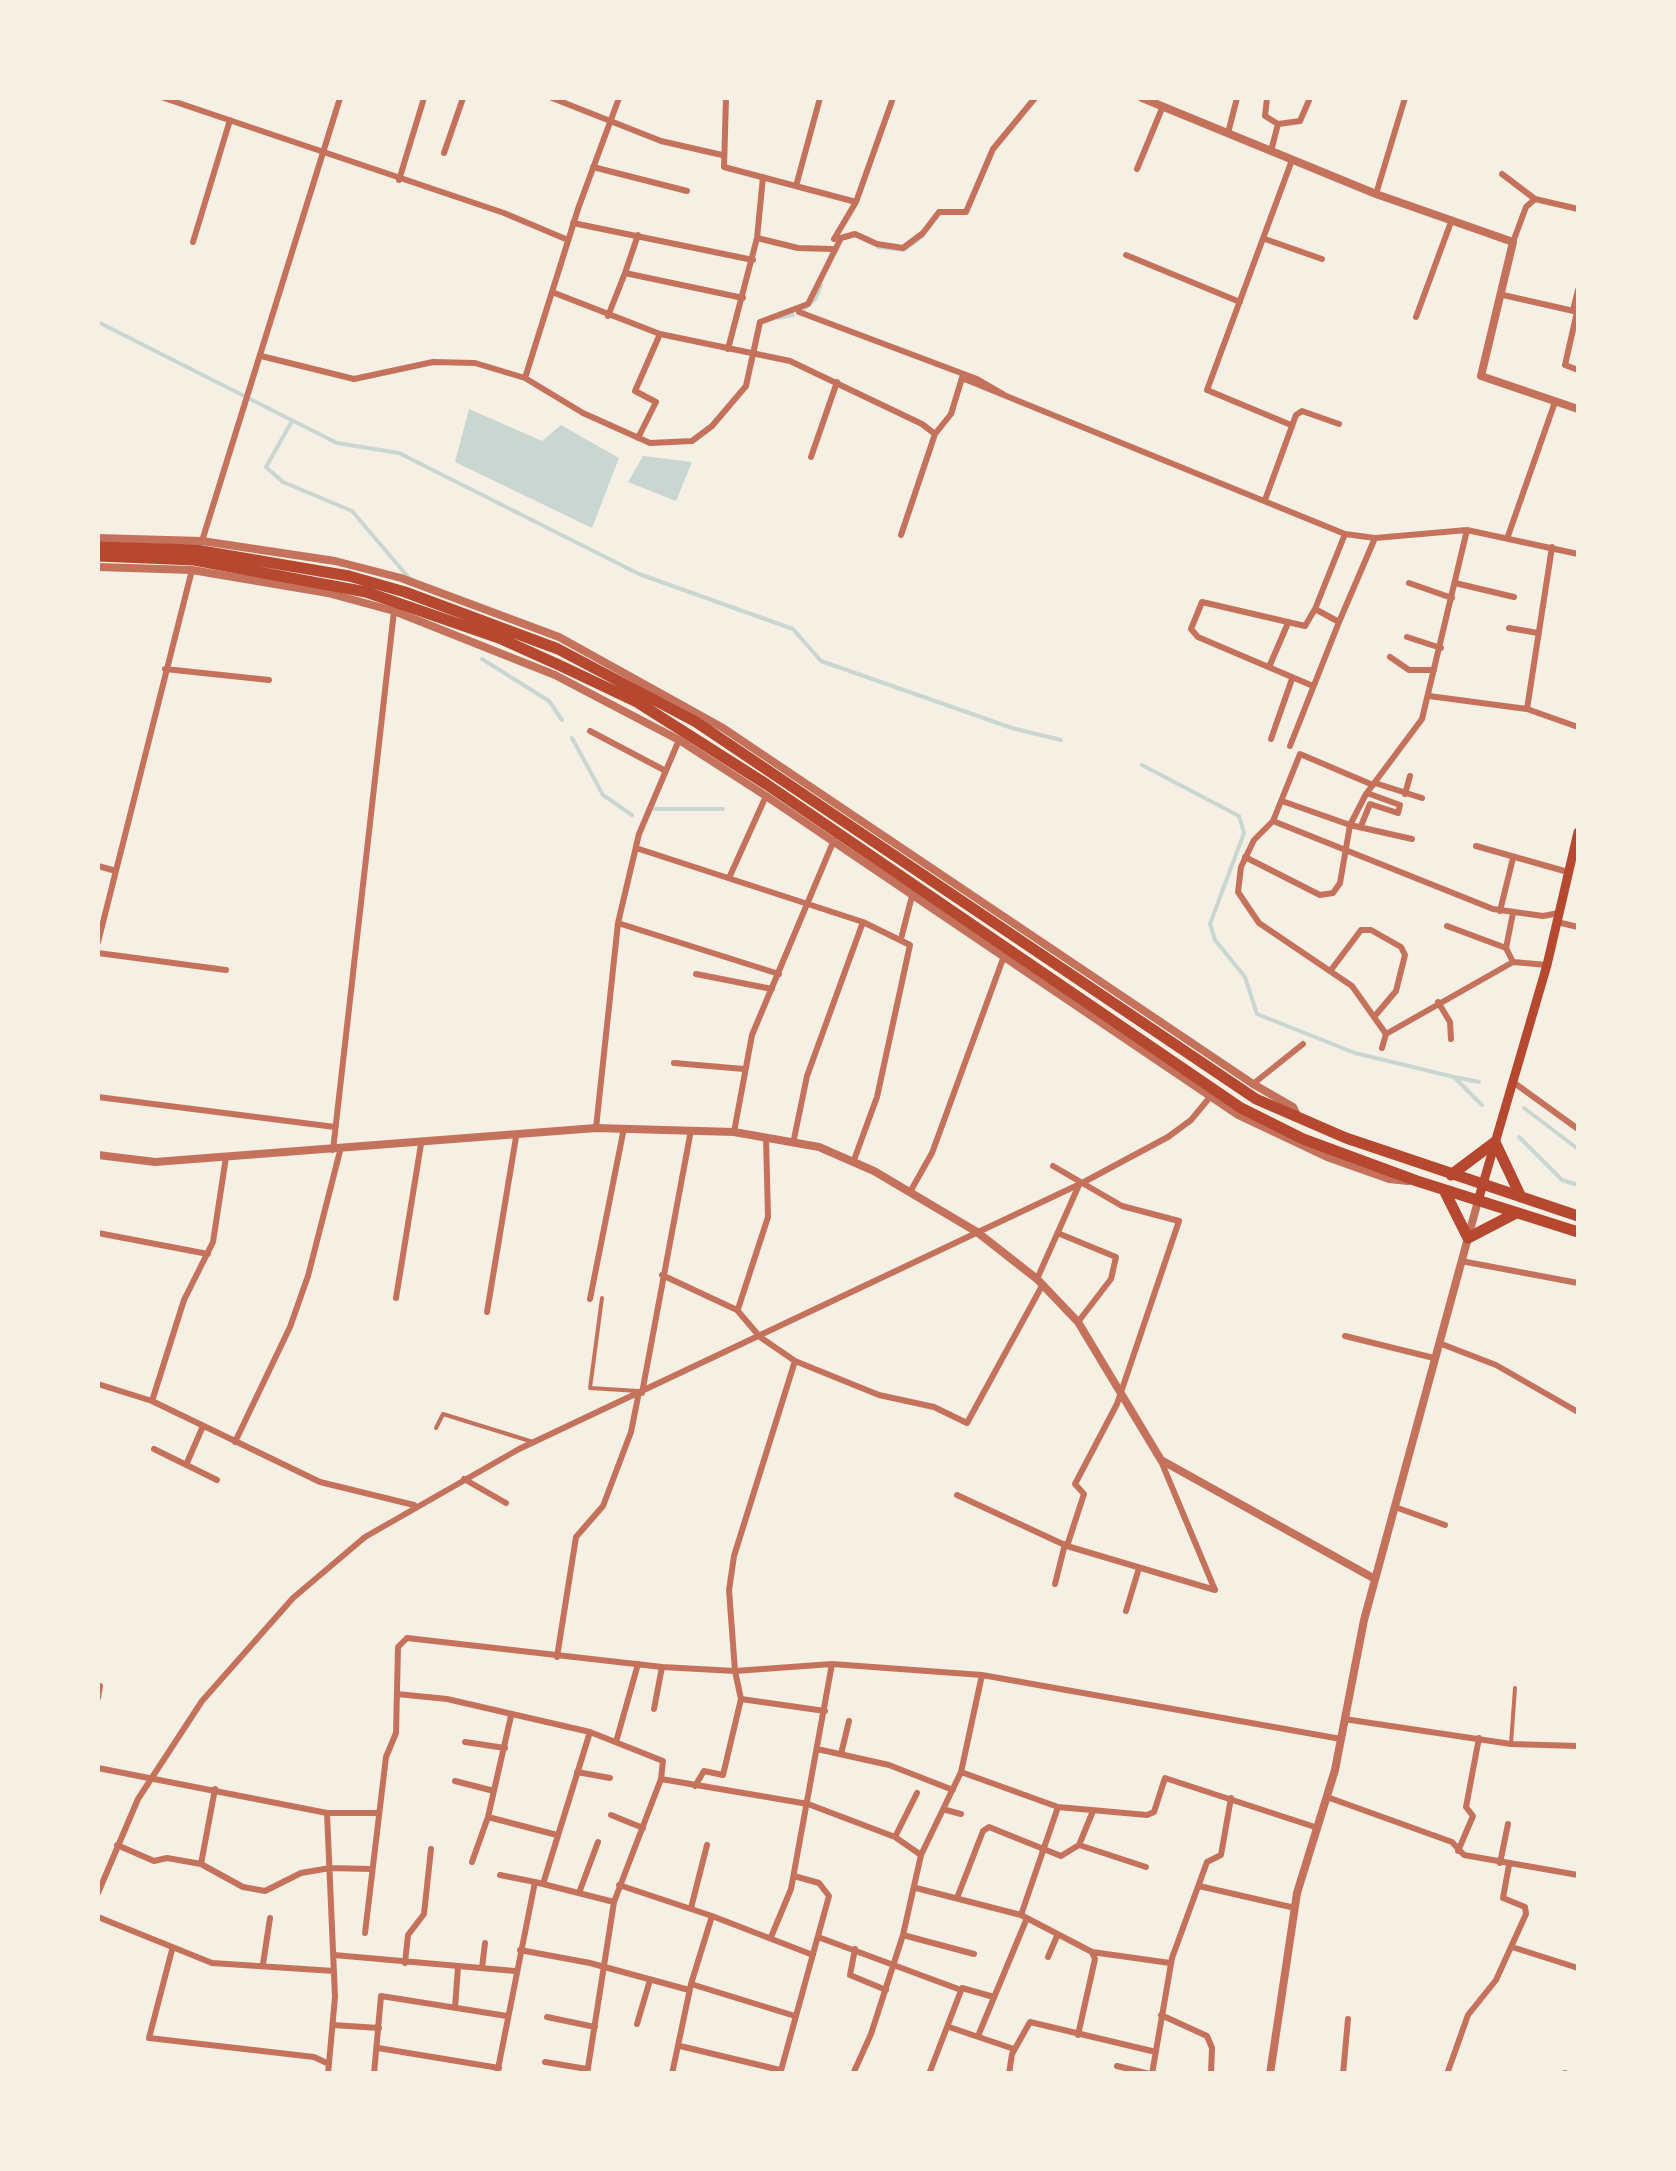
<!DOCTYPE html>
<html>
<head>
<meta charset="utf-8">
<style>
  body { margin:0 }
  #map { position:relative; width:1676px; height:2171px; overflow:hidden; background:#f6efe4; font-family:Cabin,sans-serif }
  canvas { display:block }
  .frame { position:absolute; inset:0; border:100px solid #f6efe4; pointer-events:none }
</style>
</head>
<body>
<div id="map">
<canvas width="1676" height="2171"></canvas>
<div class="frame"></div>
</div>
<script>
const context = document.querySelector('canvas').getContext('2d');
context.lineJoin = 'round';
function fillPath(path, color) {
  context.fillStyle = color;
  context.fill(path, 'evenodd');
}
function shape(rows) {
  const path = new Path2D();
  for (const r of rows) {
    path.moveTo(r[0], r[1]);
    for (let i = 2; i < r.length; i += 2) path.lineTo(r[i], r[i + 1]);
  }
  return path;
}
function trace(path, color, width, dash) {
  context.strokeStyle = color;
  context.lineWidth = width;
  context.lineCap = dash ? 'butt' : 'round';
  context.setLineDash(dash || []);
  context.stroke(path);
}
fillPath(shape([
  [469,409,542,441,561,425,619,458,592,528,455,462],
  [643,456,692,462,676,501,628,482]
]), '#c9d6d2');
trace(shape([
  [878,247,904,250,923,236],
  [801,312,816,298,821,285],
  [778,318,793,315],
  [98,322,337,443,399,453,639,574,793,629,821,661,1012,728,1061,740],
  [292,421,266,467,283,482,352,511,409,578],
  [482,659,549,701,562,720],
  [572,738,603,795,632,815],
  [1142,765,1239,816,1244,833,1210,924,1215,940,1245,977,1257,1014,1355,1053,1454,1077,1482,1105],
  [655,809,723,809],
  [1454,1077,1479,1082],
  [1524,1108,1578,1149],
  [1519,1137,1562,1180,1578,1185]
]), '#c9d6d2', 4);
trace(shape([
  [602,1298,590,1388,638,1391],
  [436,1428,443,1414,533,1442],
  [1511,1744,1515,1688]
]), '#c5725c', 4);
trace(shape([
  [164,98,504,213,568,240],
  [552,98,661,141,722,155],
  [726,98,724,167,856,202],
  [1267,98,1265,116,1278,124],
  [1228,133,1237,98],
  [1271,151,1278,124,1300,121,1310,98],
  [444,153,463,98],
  [593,167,687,191],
  [1137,169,1163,106],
  [1502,174,1535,199,1578,209],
  [399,180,424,98],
  [796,186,820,98],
  [1376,194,1405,98],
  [573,223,753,260],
  [638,235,625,273,743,298],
  [757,238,763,177],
  [834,239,856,202,893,98],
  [1265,239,1322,259],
  [193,242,230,120],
  [1513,242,1526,207,1535,199],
  [1126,255,1240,302],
  [552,292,660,334,790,361,922,424,935,434,901,535],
  [1503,295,1578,312],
  [1573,310,1578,290],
  [799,312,977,379,1003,394],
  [1577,312,1565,365,1578,370],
  [608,316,625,273],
  [1416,317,1451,222],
  [728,349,757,238,798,248,832,249],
  [261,356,354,379,433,362,475,363,525,378,583,413,650,443,692,441,712,426,746,386,760,322,808,304,841,238,855,234,877,244,903,248,923,233,939,212,966,212,993,149,1035,98],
  [525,378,579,206,619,98],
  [1291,425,1207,390,1292,160],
  [935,434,951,414,962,378,1345,534,1375,538,1467,530,1578,554],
  [638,438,656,402,635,391,660,334],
  [811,457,837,382],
  [1265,500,1296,415,1302,411,1339,424],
  [1508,536,1555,402],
  [202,541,340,98],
  [1409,583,1452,598],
  [1455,583,1514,597],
  [1339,622,1375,538],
  [1509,628,1538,633],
  [1407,637,1441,648],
  [1390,657,1409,670,1434,670],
  [1269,667,1288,623],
  [165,669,269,680],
  [1313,686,1198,637,1191,629,1202,602,1305,626,1315,609],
  [1429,696,1527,709,1578,727],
  [1527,709,1552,547],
  [590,731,664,770],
  [1271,739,1292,679],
  [1290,746,1339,622,1315,609,1345,534],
  [1375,783,1422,798],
  [1373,785,1300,754,1273,821,1254,840,1241,867,1238,892,1259,923,1352,986,1386,1034,1513,962,1547,965],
  [1367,793,1400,805,1398,813],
  [1405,794,1410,776],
  [1282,801,1350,825,1412,839],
  [1273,821,1493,909,1543,916,1559,913],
  [1361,826,1370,804,1398,813],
  [1476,846,1568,872],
  [636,848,863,922,910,945,877,1097,854,1160],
  [1245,857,1320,895,1333,893,1340,883,1350,825,1366,794,1422,719,1467,530],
  [98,866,116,871],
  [729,878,766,796],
  [1500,911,1513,858],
  [1513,913,1506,948,1513,962],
  [1557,922,1578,927],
  [618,923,779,974],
  [1447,926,1506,948],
  [901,939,913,892],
  [98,942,192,570],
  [98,953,226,970],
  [1331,970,1361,930,1371,930,1401,947,1405,955,1396,991,1374,1017],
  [696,974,772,989],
  [1438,1002,1450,1022,1451,1039],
  [1382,1048,1386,1034],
  [674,1063,744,1069],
  [1513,1082,1578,1129],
  [1253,1084,1303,1044],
  [98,1097,335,1127],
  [596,1128,618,923,639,834,679,740],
  [734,1132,752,1035,834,840],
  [794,1139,807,1076,863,922],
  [333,1150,394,611],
  [1053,1166,1122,1206,1179,1221,1117,1404,1075,1484,1084,1494,1067,1546],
  [910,1192,932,1153,1004,956],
  [98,1233,208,1254],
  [1060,1234,1116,1257,1111,1279,1078,1322],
  [1461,1261,1578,1283],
  [662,1275,737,1310,760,1337,795,1361,879,1395,934,1407,967,1423,1043,1284],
  [1037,1279,1079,1185],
  [396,1298,421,1144],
  [590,1299,624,1128],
  [738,1309,768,1217,766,1137],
  [487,1312,516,1137],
  [1345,1336,1434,1358],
  [1439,1343,1496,1365,1578,1412],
  [795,1361,734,1556,729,1590,735,1671,741,1699,825,1711],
  [98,1384,152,1401,320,1482,414,1505],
  [642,1393,691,1130],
  [152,1401,184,1300,213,1242,226,1157],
  [235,1442,290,1327,308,1276,340,1151],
  [154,1449,217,1480],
  [1161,1461,1215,1590],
  [186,1465,203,1426],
  [464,1479,506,1503],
  [957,1495,1067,1546,1215,1590],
  [1395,1507,1445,1525],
  [1055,1584,1065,1544],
  [1126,1611,1139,1568],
  [557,1657,576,1537,603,1506,631,1432,638,1397],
  [397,1694,447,1699,590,1732,663,1761,661,1779,614,1902,587,2074],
  [98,1698,100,1686],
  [654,1709,662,1667],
  [1344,1719,1511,1744,1578,1746],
  [465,1742,505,1748],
  [616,1742,638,1664],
  [817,1749,889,1765,953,1790],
  [841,1754,849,1721],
  [98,1768,327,1813,378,1813],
  [577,1772,610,1778],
  [961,1772,1058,1807,1147,1815,1154,1812,1165,1778,1318,1828],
  [661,1779,808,1804,895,1837,921,1855,903,1935,871,2034,853,2074],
  [455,1781,494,1791],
  [695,1786,704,1771,723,1775,741,1699],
  [1327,1797,1452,1842,1464,1855,1578,1875],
  [946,1810,961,1814],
  [327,1813,335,1997,328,2074],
  [611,1815,643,1828],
  [488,1817,557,1835],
  [895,1837,917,1793],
  [117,1845,154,1861,167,1858,201,1864,243,1887,265,1891,301,1873,330,1868,371,1869],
  [1079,1845,1093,1811],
  [1458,1851,1473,1816,1466,1807,1479,1738],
  [921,1855,961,1772,982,1675],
  [472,1862,488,1817,511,1716],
  [1500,1863,1508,1824],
  [201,1864,215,1789],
  [500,1875,535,1882],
  [543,1884,590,1732],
  [619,1885,712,1916,691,1984,672,2074],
  [1199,1886,1295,1908],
  [916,1888,1021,1915,1092,1952,1170,1963],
  [98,1893,138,1799,202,1701,293,1598,365,1537,519,1449,1082,1183,1168,1137,1191,1120,1210,1097],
  [579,1893,598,1842],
  [957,1898,983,1831,989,1827,1061,1856,1079,1845,1146,1867],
  [691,1908,707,1845],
  [1021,1915,1058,1807],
  [712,1916,813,1955],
  [98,1917,212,1963,334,1971],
  [365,1933,386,1757,396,1733,398,1647,407,1638,662,1667,735,1671,832,1664,982,1675,1341,1739],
  [903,1935,974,1954],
  [771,1937,791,1889,832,1664],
  [818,1937,961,1990],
  [1512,1947,1578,1968],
  [855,1949,850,1975,886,1990],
  [172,1950,149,2038,314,2057,329,2064],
  [520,1950,590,1963,689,1990],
  [334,1955,515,1971],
  [1048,1957,1057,1936],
  [405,1963,408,1935,424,1914,431,1849],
  [263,1964,270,1918],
  [482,1968,485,1943],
  [691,1984,795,2016],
  [455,2008,458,1967],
  [1161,2015,1207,2036,1212,2048,1211,2074],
  [547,2017,595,2027],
  [637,2024,650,1980],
  [333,2025,379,2028],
  [949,2027,1014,2049],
  [1078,2035,1095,1959,1092,1952],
  [978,2036,1027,1918],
  [680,2046,780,2070],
  [378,2048,499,2068],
  [545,2062,587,2069],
  [1117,2066,1150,2074],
  [374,2074,381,1996,507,2016],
  [497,2074,535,1882,614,1902],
  [780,2074,829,1896,819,1883,794,1876],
  [929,2074,962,1988,994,1997],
  [1009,2074,1012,2054,1030,2022,1156,2052],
  [1152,2074,1172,1958,1207,1862,1221,1855,1231,1798],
  [1343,2074,1348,2019],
  [1447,2074,1468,2015,1496,1980,1526,1914,1525,1907,1503,1898,1509,1865],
  [1565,2074,1565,2073]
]), '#c5725c', 6);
trace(shape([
  [1142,98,1376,194,1513,242,1481,376,1578,409],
  [98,538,202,541,335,561,401,578,559,637,723,728,1253,1084,1293,1107,1298,1117],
  [98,567,192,570,328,593,394,611,555,675,679,740,766,796,1238,1115,1327,1157,1389,1179,1408,1181],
  [98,1155,155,1162,596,1128,734,1132,819,1147,874,1171,977,1232,1037,1279,1078,1322,1161,1460,1375,1579],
  [1270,2074,1297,1893,1335,1770,1364,1620,1478,1201]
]), '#c5725c', 8);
trace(shape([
  [1478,1201,1547,965,1578,832]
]), '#b5482f', 9);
trace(shape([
  [98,547,196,550,349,576,405,592,558,649,696,722,1256,1099,1346,1138,1578,1216],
  [98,556,194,560,366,592,499,638,559,665,637,702,766,784,1241,1108,1303,1139,1417,1181,1578,1232],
  [1451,1175,1495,1142,1521,1197],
  [1445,1192,1468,1238,1516,1213]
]), '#b5482f', 11);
</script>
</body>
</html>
